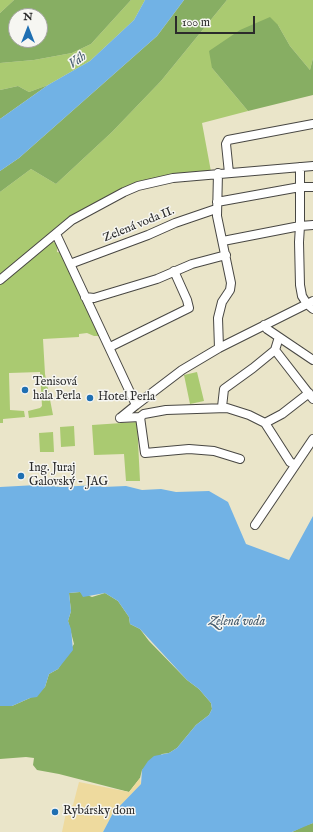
<!DOCTYPE html>
<html>
<head>
<meta charset="utf-8">
<style>
  body { margin:0 }
  #map { position:relative; width:313px; height:832px; overflow:hidden; background:#eae5c9; font-family:"IM FELL English",serif }
  canvas { display:block }
  .north { position:absolute; left:8px; top:8px; width:40px; height:40px; box-sizing:border-box; background:#f6f6f2; border:1px solid #a5a5a2; border-radius:50%; rotate:0deg; font-size:11px; font-weight:700; line-height:16px; text-align:center; color:#2b2b2b }
  .north::after { content:''; display:block; margin:auto; width:14px; height:18px; background:#1f6fb2; clip-path:polygon(50% 0,100% 100%,50% 72%,0 100%) }
  .scale { position:absolute; left:175px; top:16px; width:80px; height:18px; box-sizing:border-box; border:2px solid #2b2b2b; border-top:0; padding-left:5px; font-size:12px; line-height:14px; white-space:nowrap; color:#2b2b2b; -webkit-text-stroke:3px #f6f6f2; paint-order:stroke }
</style>
</head>
<body>
<div id="map">
<canvas width="313" height="832"></canvas>
<div class="north">N</div>
<div class="scale">100 m</div>
</div>
<script>
const context = document.querySelector('canvas').getContext('2d');
context.lineJoin = 'round';
function fillPath(path, color) {
  context.fillStyle = color;
  context.fill(path, 'evenodd');
}
function shape(rows) {
  const path = new Path2D();
  for (const r of rows) {
    path.moveTo(r[0], r[1]);
    for (let i = 2; i < r.length; i += 2) path.lineTo(r[i], r[i + 1]);
  }
  return path;
}
function trace(path, color, width, dash) {
  context.strokeStyle = color;
  context.lineWidth = width;
  context.lineCap = dash ? 'butt' : 'round';
  context.setLineDash(dash || []);
  context.stroke(path);
}
function label(font, color, halo, rows, align = 'center') {
  context.font = font + ' "IM FELL English",serif';
  context.lineWidth = 3;
  context.setLineDash([]);
  context.textBaseline = 'middle';
  context.strokeStyle = halo;
  context.fillStyle = color;
  for (const [text, x, y, turn = 0] of rows) {
    context.save();
    context.translate(x, y);
    context.rotate((+turn || 0) * Math.PI / 180);
    context.textAlign = isNaN(turn) ? turn : align;
    if (halo) context.strokeText(text, 0, 0);
    context.fillText(text, 0, 0);
    context.restore();
  }
}
fillPath(shape([
  [0,0,14,0,0,13],
  [131,0,145,0,134,20,90,61,48,85,29,92,18,86,0,90,0,63,34,60,72,53,91,44],
  [227,0,313,0,313,58,310,70,290,46,278,25,212,68,248,111,202,123,212,177,183,180,137,189,98,209,58,234,61,223,0,275,0,192,31,169,56,184,112,132,161,81],
  [52,242,58,243,57,252,63,253,101,336,94,336,87,333,79,334,79,337,43,339,45,374,53,415,29,418,28,411,40,408,42,406,40,372,9,373,10,410,24,411,25,417,3,419,3,423,0,423,0,282],
  [197,372,204,401,190,404,184,375],
  [137,422,140,481,126,481,124,454,94,455,92,425],
  [74,426,75,446,61,447,60,427],
  [53,432,54,452,40,452,39,433]
]), '#aaca71');
fillPath(shape([
  [14,0,131,0,91,44,72,53,34,60,0,63,0,13],
  [16,16,40,16,40,40,16,40],
  [184,0,227,0,161,81,112,132,56,184,31,169,0,192,0,171,19,158,157,36],
  [270,17,278,25,290,46,310,70,313,58,313,95,248,111,212,68,209,51,240,30],
  [48,85,0,119,0,90,18,86,29,92],
  [80,592,92,597,105,593,118,601,129,617,130,624,140,629,149,641,187,680,199,689,211,703,212,709,209,715,196,725,177,748,169,753,162,754,142,770,140,778,129,792,59,774,37,770,33,765,34,758,26,757,0,759,0,706,12,706,30,698,45,687,49,674,58,669,74,644,68,621,71,611,69,593],
  [313,823,313,832,292,832,304,826]
]), '#87ae63');
fillPath(shape([
  [140,778,141,784,113,813,103,832,62,832,67,808,73,805,79,782,129,792]
]), '#eeda9e');
fillPath(shape([
  [145,0,184,0,157,36,19,158,0,171,0,119,48,85,90,61,134,20],
  [37,485,62,487,95,485,103,487,126,486,142,490,161,489,176,492,209,491,228,502,246,544,289,560,313,516,313,823,292,832,103,832,113,813,141,784,142,770,148,761,154,756,169,753,177,748,196,725,209,715,212,709,211,703,199,689,187,680,140,629,130,624,129,617,118,601,105,593,83,597,80,592,69,593,71,611,68,621,71,629,73,650,58,669,49,674,45,687,37,697,30,698,12,706,0,706,0,487]
]), '#71b2e5');
const minor = shape([
  [300,167,300,187,313,187],
  [218,173,217,216,231,283,230,290,222,302,218,318,219,348],
  [229,173,226,144,228,140,313,124],
  [217,202,300,187,300,226,223,241],
  [313,225,300,226,299,242,300,285,302,296,307,304,313,301],
  [56,234,136,405,120,418],
  [70,264,148,235,175,223,216,209],
  [0,280,72,220,124,192,138,186,173,178,313,166],
  [85,297,94,298,157,279,192,264,226,255],
  [264,325,267,329,313,360],
  [279,337,275,350,313,399],
  [110,347,189,308,187,300,174,271],
  [136,405,182,370,219,348,307,304,313,309],
  [222,407,224,389,253,368,275,350],
  [140,417,145,453,189,449,214,451,240,459],
  [120,418,140,417,144,414,166,410,227,408,249,415,265,423,290,462,295,465],
  [265,423,282,414,309,393],
  [255,525,313,439]
]);
trace(minor, '#484743', 10);
trace(minor, '#fff', 8);
for (const [x, y, r, color] of [
  [25,390,4,"#1f6fb2"],
  [90,398,4,"#1f6fb2"],
  [21,476,4,"#1f6fb2"],
  [55,812,4,"#1f6fb2"]
]) {
  const dot = new Path2D();
  dot.arc(x, y, r, 0, 2 * Math.PI);
  context.fillStyle = color;
  context.fill(dot);
  trace(dot, '#f6f6f2', 1.5);
}
label('12px', '#2b2b2b', '#f6f6f2', [
  ["Zelená voda II.",139,225,-22]
]);
label('12px', '#2b2b2b', '#f6f6f2', [
  ["Tenisová",33,383],
  ["hala Perla",33,397],
  ["Hotel Perla",98,398],
  ["Ing. Juraj",29,469],
  ["Galovský - JAG",29,483],
  ["Rybársky dom",63,812]
], 'left');
label('italic 13px', '#445a6c', '#f6f6f2', [
  ["Váh",78,61,-37],
  ["Zelená voda",237,622]
]);
</script>
</body>
</html>
